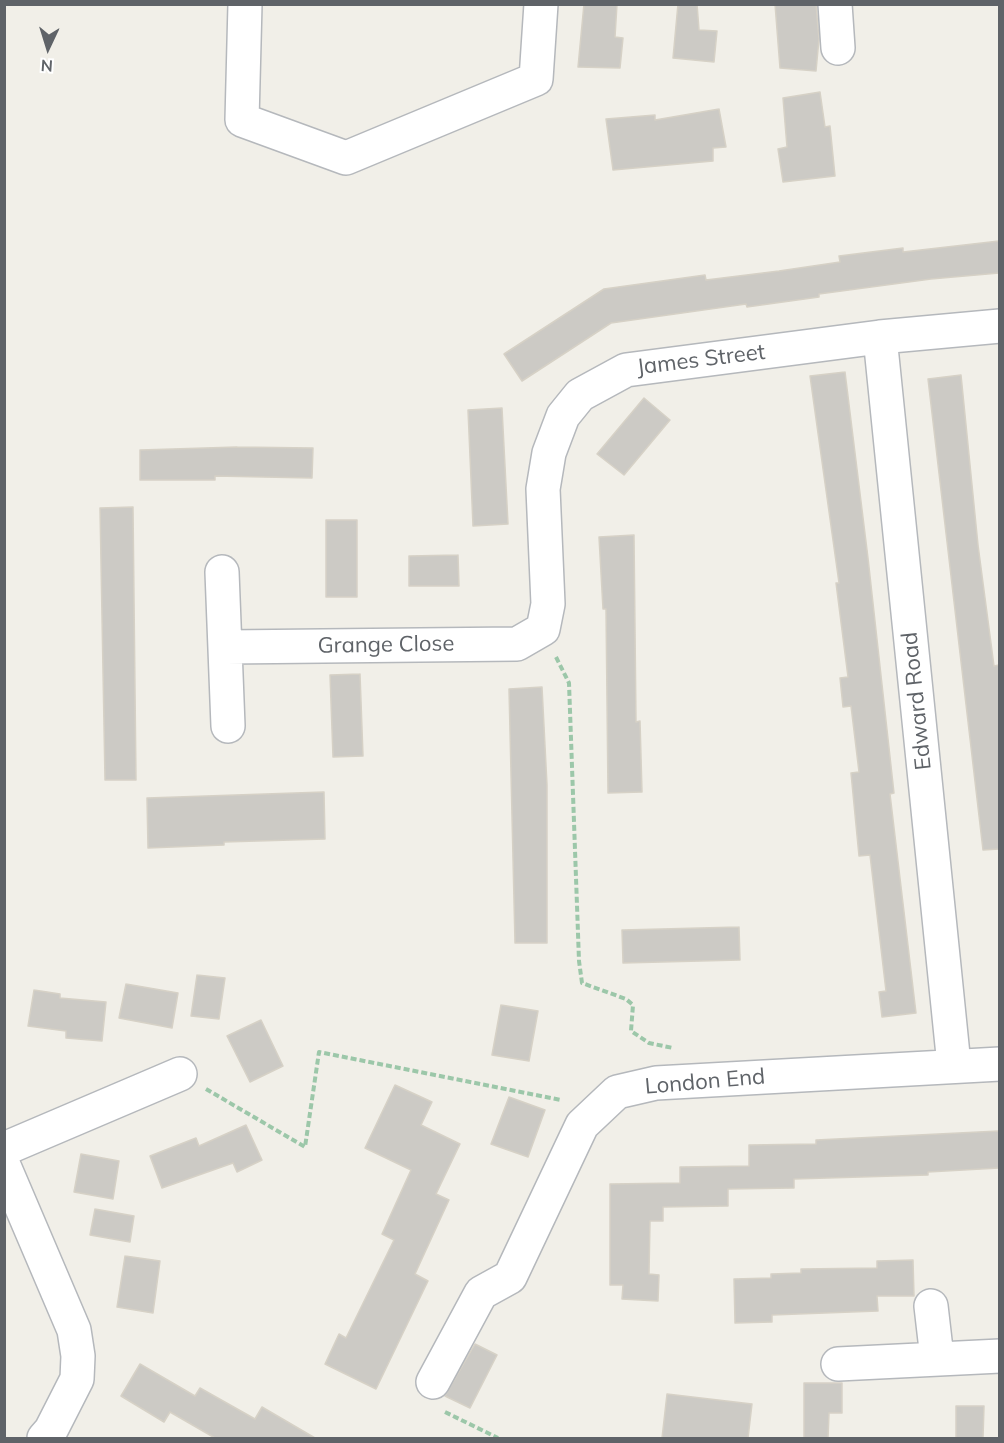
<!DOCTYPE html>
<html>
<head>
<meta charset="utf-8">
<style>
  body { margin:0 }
  #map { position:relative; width:1004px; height:1443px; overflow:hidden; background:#f1efe8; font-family:Mulish,sans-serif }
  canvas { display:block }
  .frame { position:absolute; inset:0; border:6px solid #5f6368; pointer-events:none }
  .north { position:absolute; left:18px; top:18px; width:60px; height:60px; -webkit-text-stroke:4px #fff; paint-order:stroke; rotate:184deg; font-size:16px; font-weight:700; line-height:24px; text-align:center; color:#5f6368 }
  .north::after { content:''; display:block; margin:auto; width:21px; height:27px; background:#5f6368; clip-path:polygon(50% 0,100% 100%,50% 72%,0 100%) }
</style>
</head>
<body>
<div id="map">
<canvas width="1004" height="1443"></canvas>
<div class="frame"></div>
<div class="north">N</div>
</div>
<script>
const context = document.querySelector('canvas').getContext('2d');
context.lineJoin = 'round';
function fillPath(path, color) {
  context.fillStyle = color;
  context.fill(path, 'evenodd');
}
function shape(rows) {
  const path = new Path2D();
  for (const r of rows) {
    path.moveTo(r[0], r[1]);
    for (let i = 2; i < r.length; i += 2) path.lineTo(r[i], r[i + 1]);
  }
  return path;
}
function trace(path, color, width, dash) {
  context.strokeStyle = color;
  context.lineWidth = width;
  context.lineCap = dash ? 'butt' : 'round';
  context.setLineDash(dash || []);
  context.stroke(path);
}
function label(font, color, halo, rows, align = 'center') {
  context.font = font + ' Mulish,sans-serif';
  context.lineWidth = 4.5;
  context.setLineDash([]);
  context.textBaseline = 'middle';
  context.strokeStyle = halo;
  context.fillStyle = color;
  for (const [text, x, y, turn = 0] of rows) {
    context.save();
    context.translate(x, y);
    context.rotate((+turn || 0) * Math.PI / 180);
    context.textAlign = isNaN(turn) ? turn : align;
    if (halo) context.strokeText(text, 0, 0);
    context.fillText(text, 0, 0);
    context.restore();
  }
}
const building = shape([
  [584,4,617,4,615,37,623,38,620,68,578,67,584,4],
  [678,4,697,4,699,30,717,31,714,62,673,58,678,4],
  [775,4,816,4,819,39,816,71,780,68,775,4],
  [820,92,825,127,830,126,835,176,783,182,778,149,787,147,783,98,820,92],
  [719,109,726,147,713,148,713,161,613,170,606,119,655,115,655,120,719,109],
  [999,241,999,273,931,279,819,294,819,297,747,307,746,304,611,323,522,381,504,354,604,289,705,275,706,280,779,271,840,262,839,256,903,248,903,252,999,241],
  [845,372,868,558,894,793,890,794,916,1013,882,1017,879,992,886,991,870,855,859,856,851,773,859,772,851,706,843,707,840,678,848,677,836,583,839,583,810,376,845,372],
  [961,375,978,545,994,666,999,665,999,849,983,850,928,379,961,375],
  [644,398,670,420,624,475,597,454,644,398],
  [502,408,508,524,473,526,468,410,502,408],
  [237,447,313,448,312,478,215,476,215,480,140,480,140,450,237,447],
  [133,507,136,780,105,780,100,508,133,507],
  [326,520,357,520,357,597,326,597,326,520],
  [634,535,636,722,640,721,642,792,608,793,606,609,603,609,599,537,634,535],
  [458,555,459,586,409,586,409,556,458,555],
  [360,674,363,756,333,757,330,675,360,674],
  [542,687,547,785,547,943,515,943,509,689,542,687],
  [324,792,325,839,224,842,224,845,148,848,147,798,324,792],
  [739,927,740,960,623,963,622,930,739,927],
  [197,975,225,978,219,1019,191,1016,197,975],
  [126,984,178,993,172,1028,119,1018,126,984],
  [34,990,60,994,60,998,106,1002,102,1041,66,1038,66,1031,28,1026,34,990],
  [501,1005,538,1011,529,1061,492,1055,501,1005],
  [261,1020,283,1066,250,1082,227,1036,261,1020],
  [395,1085,432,1102,421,1125,460,1144,436,1194,449,1200,415,1274,428,1281,376,1389,325,1364,339,1334,346,1338,394,1240,382,1234,411,1170,365,1148,395,1085],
  [509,1097,545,1110,528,1157,491,1144,509,1097],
  [246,1125,262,1160,237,1172,233,1163,162,1188,150,1156,196,1138,199,1146,246,1125],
  [999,1131,999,1168,928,1172,928,1175,794,1179,794,1188,728,1189,728,1206,663,1207,663,1221,650,1221,649,1274,659,1275,658,1301,622,1299,623,1285,610,1285,610,1184,680,1183,680,1167,749,1166,749,1145,816,1144,816,1140,999,1131],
  [81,1154,119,1161,113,1199,74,1192,81,1154],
  [95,1209,134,1216,130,1242,90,1235,95,1209],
  [125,1256,160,1261,153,1313,117,1307,125,1256],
  [913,1260,914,1296,877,1296,878,1311,772,1315,772,1322,735,1323,734,1279,771,1278,771,1274,801,1273,801,1269,877,1268,877,1261,913,1260],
  [475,1344,497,1355,470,1408,445,1396,475,1344],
  [140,1364,195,1396,200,1388,255,1419,262,1407,315,1438,215,1438,170,1412,164,1422,121,1396,140,1364],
  [804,1383,842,1383,842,1413,829,1413,828,1438,804,1438,804,1383],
  [667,1394,752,1404,748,1438,662,1438,667,1394],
  [956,1406,984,1406,983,1438,956,1438,956,1406]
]);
fillPath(building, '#cccac5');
trace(building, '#d6d1c6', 1.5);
const minor = shape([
  [245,4,242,120,346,158,536,79,541,4],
  [835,4,838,48],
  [880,337,954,1065],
  [222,572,228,726],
  [226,647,517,644,543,629,548,604,543,489,549,453,563,416,580,395,626,370,880,337,1000,326],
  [4,1149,180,1074],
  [4,1166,74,1330,78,1356,77,1379,51,1430,44,1438],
  [931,1306,937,1358],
  [838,1364,1000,1356],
  [433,1382,481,1293,510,1277,582,1125,617,1092,656,1083,1000,1064]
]);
trace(minor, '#b5b8bc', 36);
trace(shape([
  [556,657,569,683,579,961,582,983,626,999,633,1005,631,1031,649,1043,673,1048],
  [206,1089,305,1147,319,1052,561,1100],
  [445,1412,498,1438]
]), '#9cc7a9', 4, [6, 3]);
trace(minor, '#fff', 33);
label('22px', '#5f6368', '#fff', [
  ["James Street",701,360,-7],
  ["Grange Close",386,645,-1],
  ["Edward Road",917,701,-96],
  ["London End",705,1082,-5]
]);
</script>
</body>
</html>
